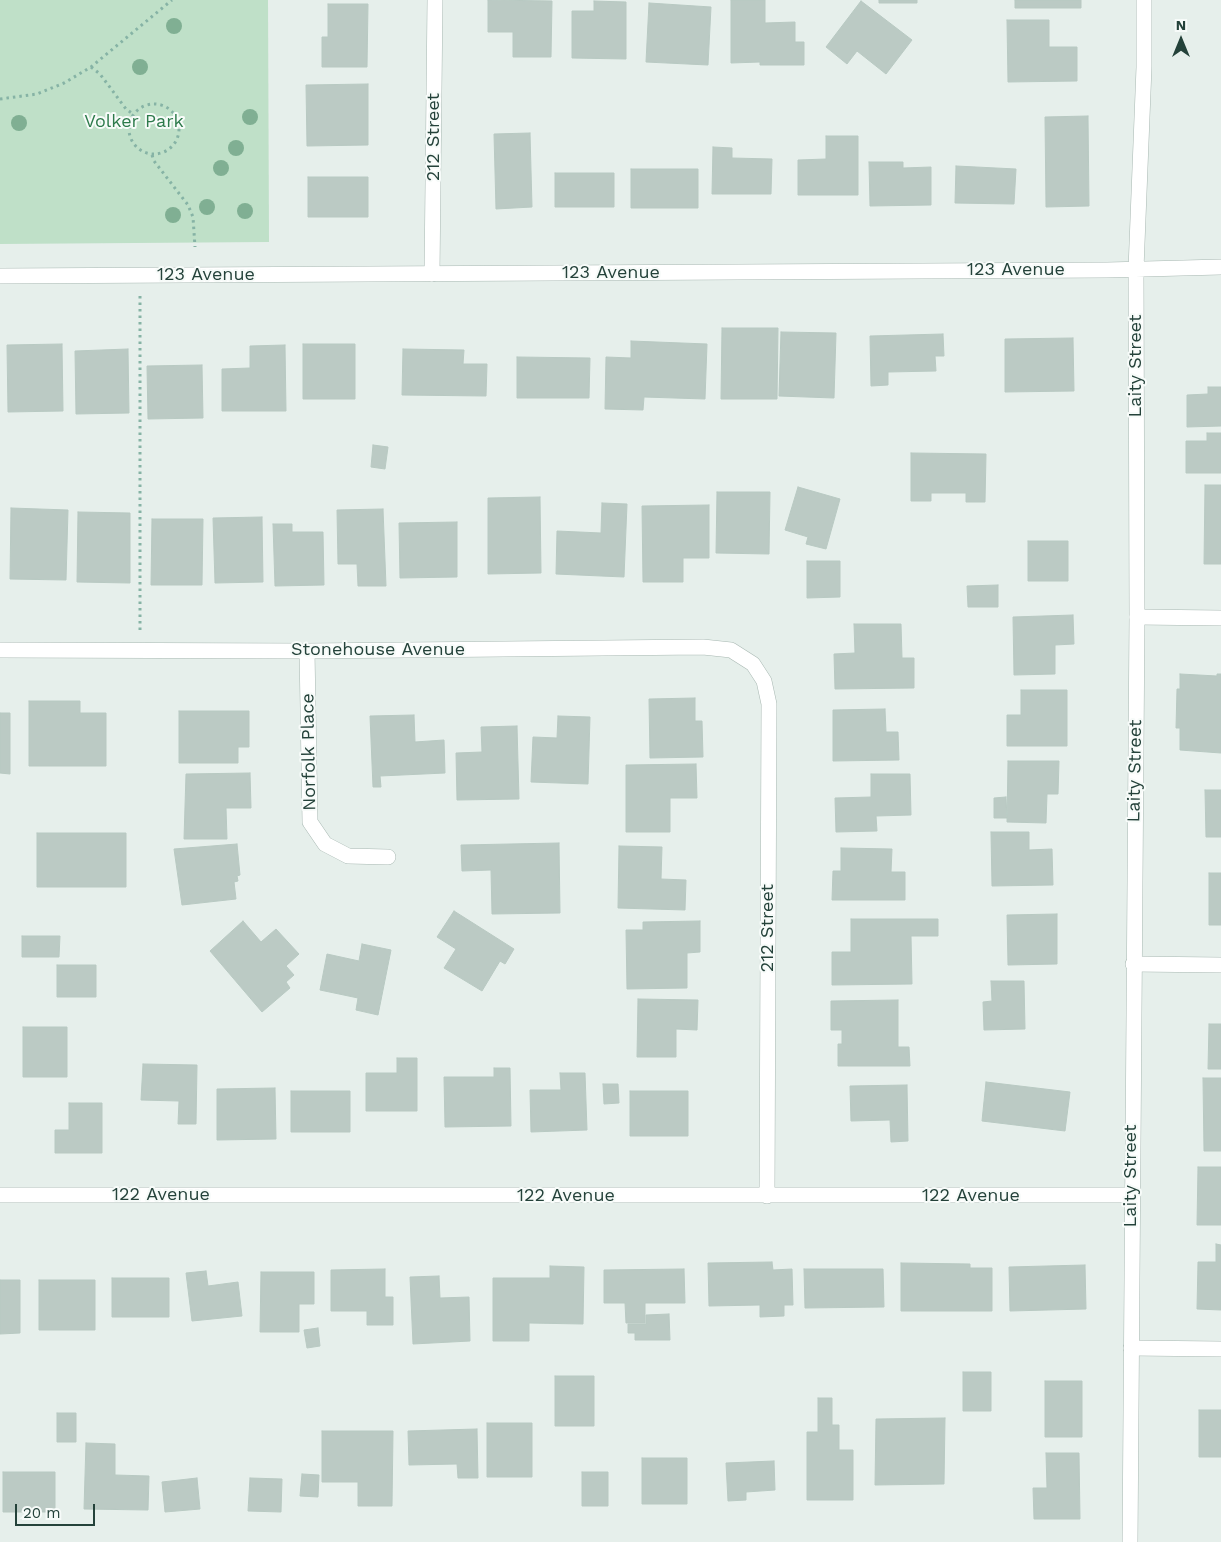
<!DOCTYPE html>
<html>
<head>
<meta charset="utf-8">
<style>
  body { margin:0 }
  #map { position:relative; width:1221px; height:1542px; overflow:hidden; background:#e6efeb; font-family:"Work Sans",sans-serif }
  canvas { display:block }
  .north { position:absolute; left:1156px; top:15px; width:50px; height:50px; -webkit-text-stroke:4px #f7fbf9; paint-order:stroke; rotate:0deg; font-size:14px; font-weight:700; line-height:20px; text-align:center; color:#24423a }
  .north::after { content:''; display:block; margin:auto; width:18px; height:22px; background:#24423a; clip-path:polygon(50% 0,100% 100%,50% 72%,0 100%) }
  .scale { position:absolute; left:15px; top:1504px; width:80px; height:22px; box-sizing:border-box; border:2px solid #24423a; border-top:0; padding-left:6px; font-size:15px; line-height:18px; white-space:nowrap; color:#24423a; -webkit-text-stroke:4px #f7fbf9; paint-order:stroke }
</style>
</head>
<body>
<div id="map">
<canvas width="1221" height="1542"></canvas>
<div class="north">N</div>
<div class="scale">20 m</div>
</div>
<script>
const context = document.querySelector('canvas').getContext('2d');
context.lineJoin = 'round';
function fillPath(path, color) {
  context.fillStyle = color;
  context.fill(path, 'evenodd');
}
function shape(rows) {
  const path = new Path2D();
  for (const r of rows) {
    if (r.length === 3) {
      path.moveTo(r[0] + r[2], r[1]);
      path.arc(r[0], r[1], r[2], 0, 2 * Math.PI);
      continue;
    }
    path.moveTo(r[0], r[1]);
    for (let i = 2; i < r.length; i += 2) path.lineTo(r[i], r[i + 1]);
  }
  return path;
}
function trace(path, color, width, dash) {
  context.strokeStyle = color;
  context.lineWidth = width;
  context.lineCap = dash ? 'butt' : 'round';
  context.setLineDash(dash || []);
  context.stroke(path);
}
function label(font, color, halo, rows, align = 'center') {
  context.font = font + ' "Work Sans",sans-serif';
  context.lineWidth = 4;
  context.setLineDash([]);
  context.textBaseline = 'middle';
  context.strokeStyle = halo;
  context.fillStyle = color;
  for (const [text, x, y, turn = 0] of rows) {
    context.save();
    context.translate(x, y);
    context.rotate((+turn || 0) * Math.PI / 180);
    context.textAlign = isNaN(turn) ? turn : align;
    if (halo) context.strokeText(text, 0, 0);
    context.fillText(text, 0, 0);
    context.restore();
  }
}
fillPath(shape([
  [0,0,268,0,269,242,0,244]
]), '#bfe0c8');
const building = shape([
  [488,0,552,1,551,57,513,57,513,32,488,32,488,0],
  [731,0,765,0,765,23,795,22,795,42,804,42,804,65,760,65,760,62,731,63,731,0],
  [879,0,917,0,917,3,879,3,879,0],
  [1015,0,1081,0,1081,8,1015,8,1015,0],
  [594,1,626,2,626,59,572,58,572,11,594,11,594,1],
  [861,1,912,40,886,74,857,51,847,64,826,47,861,1],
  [649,3,711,7,708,65,646,62,649,3],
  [328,4,368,4,367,67,322,67,322,37,328,37,328,4],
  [1007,20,1049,20,1049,47,1077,47,1077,81,1008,82,1007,20],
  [368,84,368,145,307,146,306,85,368,84],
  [1088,116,1089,206,1046,207,1045,117,1088,116],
  [530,133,532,207,496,209,494,134,530,133],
  [826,136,858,136,858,195,798,195,798,160,826,159,826,136],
  [713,147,732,148,732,158,772,159,771,194,712,194,713,147],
  [869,162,903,162,903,168,931,167,931,205,870,206,869,162],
  [956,166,1016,169,1014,204,955,203,956,166],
  [631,169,698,169,698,208,631,208,631,169],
  [555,173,614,173,614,207,555,207,555,173],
  [308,177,368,177,368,217,308,217,308,177],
  [722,328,778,328,777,399,721,399,722,328],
  [781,332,836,333,834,398,779,396,781,332],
  [943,334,944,356,935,356,936,371,888,372,888,385,871,386,870,336,943,334],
  [1073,338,1074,391,1005,392,1005,339,1073,338],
  [631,341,707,344,705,399,644,397,643,410,605,409,606,357,631,358,631,341],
  [62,344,63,411,8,412,7,345,62,344],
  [303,344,355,344,355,399,303,399,303,344],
  [285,345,286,411,222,411,222,369,250,368,250,346,285,345],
  [128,349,129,413,76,414,75,351,128,349],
  [403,349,464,350,463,364,487,364,486,396,402,395,403,349],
  [517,357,590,358,589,398,517,398,517,357],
  [202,365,203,418,148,419,147,366,202,365],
  [1208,387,1221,387,1221,426,1187,427,1187,395,1208,394,1208,387],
  [1207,433,1221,433,1221,473,1186,473,1186,441,1207,441,1207,433],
  [373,445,388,447,385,469,371,467,373,445],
  [911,453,986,454,985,502,966,502,966,493,931,493,931,501,911,501,911,453],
  [1205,485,1221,485,1221,564,1204,564,1205,485],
  [798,487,840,499,826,549,806,544,808,537,785,530,798,487],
  [717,492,770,492,769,554,716,553,717,492],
  [540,497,541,573,488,574,488,498,540,497],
  [602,503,627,504,624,577,556,574,557,531,601,533,602,503],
  [709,505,709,558,683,558,683,582,643,582,642,506,709,505],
  [11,508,68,510,66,580,10,579,11,508],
  [383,509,386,586,358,586,357,564,338,564,337,510,383,509],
  [78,512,130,513,130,583,77,582,78,512],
  [262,517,263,582,215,583,213,518,262,517],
  [152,519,203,519,202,585,151,585,152,519],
  [457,522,457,577,400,578,399,523,457,522],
  [273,524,292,524,292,532,323,532,324,585,275,586,273,524],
  [1028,541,1068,541,1068,581,1028,581,1028,541],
  [807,561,840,561,840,597,807,598,807,561],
  [998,585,998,607,968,607,967,586,998,585],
  [1073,615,1074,644,1055,645,1055,674,1014,675,1013,617,1073,615],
  [854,624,901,624,902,658,914,658,914,688,835,689,834,654,855,653,854,624],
  [1180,674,1217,676,1217,674,1221,674,1221,753,1180,750,1180,728,1176,728,1177,689,1180,689,1180,674],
  [1021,690,1067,690,1067,746,1007,746,1007,715,1021,715,1021,690],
  [695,698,695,721,702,721,703,757,650,758,649,699,695,698],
  [29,701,80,701,80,713,106,713,106,766,29,766,29,701],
  [885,709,886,732,898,732,899,760,833,761,833,710,885,709],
  [179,711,249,711,249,747,238,747,238,763,179,763,179,711],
  [0,713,10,713,10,774,0,773,0,713],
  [414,715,415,742,444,740,445,773,380,776,381,787,373,787,370,716,414,715],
  [558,716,590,717,588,784,531,782,533,737,557,738,558,716],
  [517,726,519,799,457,800,456,753,482,752,481,727,517,726],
  [1008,761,1059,761,1058,794,1047,794,1046,823,1007,822,1008,761],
  [696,764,697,798,670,798,670,832,626,832,626,765,696,764],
  [250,773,251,808,226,808,227,839,184,839,186,774,250,773],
  [871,774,910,774,911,815,876,816,877,831,836,832,835,798,871,797,871,774],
  [1205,790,1221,790,1221,837,1206,837,1205,790],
  [1006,797,1007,818,994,818,994,798,1006,797],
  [991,832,1029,832,1029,850,1052,849,1053,885,992,886,991,832],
  [37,833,126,833,126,887,37,887,37,833],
  [559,843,560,913,492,914,491,870,462,871,461,845,559,843],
  [237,844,240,875,237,876,238,881,234,882,236,899,182,905,174,849,237,844],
  [619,846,662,847,661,879,686,880,685,910,618,908,619,846],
  [841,848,892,849,891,872,905,872,905,900,832,900,833,871,841,871,841,848],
  [1209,873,1221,873,1221,925,1209,925,1209,873],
  [454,911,514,949,505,964,500,961,482,991,444,968,456,949,437,937,454,911],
  [1057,914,1057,964,1008,965,1007,915,1057,914],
  [851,919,938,919,938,936,911,936,912,984,832,985,832,952,851,952,851,919],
  [243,921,261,942,276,929,299,954,286,966,294,975,286,982,290,988,262,1012,210,951,243,921],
  [700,921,700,952,687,953,687,988,627,989,626,930,643,930,643,922,700,921],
  [22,936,60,936,59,957,22,957,22,936],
  [362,944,391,950,378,1015,356,1010,358,998,320,990,327,954,359,961,362,944],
  [57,965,96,965,96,997,57,997,57,965],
  [991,981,1024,981,1025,1029,984,1030,983,1002,992,1001,991,981],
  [638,999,698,1000,697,1030,676,1029,676,1057,637,1057,638,999],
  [898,1000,898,1047,909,1047,910,1066,838,1066,838,1044,842,1044,842,1030,831,1030,831,1001,898,1000],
  [1209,1024,1221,1024,1221,1069,1208,1069,1209,1024],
  [23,1027,67,1027,67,1077,23,1077,23,1027],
  [397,1058,417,1058,417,1111,366,1111,366,1073,397,1073,397,1058],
  [143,1064,197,1065,196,1124,178,1124,179,1101,141,1100,143,1064],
  [494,1068,510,1068,511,1126,445,1127,444,1077,494,1077,494,1068],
  [560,1073,585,1073,587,1130,531,1132,530,1090,561,1090,560,1073],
  [1203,1078,1221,1078,1221,1151,1204,1151,1203,1078],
  [986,1082,1070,1092,1065,1131,982,1121,986,1082],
  [603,1084,618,1084,619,1103,604,1104,603,1084],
  [907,1085,908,1141,891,1142,890,1120,851,1121,850,1086,907,1085],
  [275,1088,276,1139,217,1140,217,1089,275,1088],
  [291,1091,350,1091,350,1132,291,1132,291,1091],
  [630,1091,688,1091,688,1136,630,1136,630,1091],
  [69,1103,102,1103,102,1153,55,1153,55,1130,69,1130,69,1103],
  [1198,1167,1221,1167,1221,1225,1197,1225,1198,1167],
  [1216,1244,1221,1245,1221,1310,1197,1309,1198,1262,1216,1262,1216,1244],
  [772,1262,773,1270,792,1269,793,1305,784,1305,784,1316,760,1317,760,1305,709,1306,708,1263,772,1262],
  [901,1263,970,1264,970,1268,992,1268,992,1311,901,1311,901,1263],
  [1085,1265,1086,1309,1010,1311,1009,1267,1085,1265],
  [550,1266,584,1267,583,1324,529,1323,529,1341,493,1341,493,1278,550,1278,550,1266],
  [385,1269,385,1297,393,1297,393,1325,367,1325,367,1311,331,1311,331,1270,385,1269],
  [684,1269,685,1303,645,1303,645,1323,626,1323,625,1303,604,1303,604,1270,684,1269],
  [804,1269,883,1269,884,1307,805,1308,804,1269],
  [206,1271,208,1286,238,1282,242,1316,192,1321,186,1273,206,1271],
  [261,1272,314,1272,314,1304,299,1304,299,1332,260,1332,261,1272],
  [439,1276,440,1298,469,1297,470,1341,413,1344,410,1277,439,1276],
  [112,1278,169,1278,169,1317,112,1317,112,1278],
  [0,1280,20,1280,20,1333,0,1334,0,1280],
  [39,1280,95,1280,95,1330,39,1330,39,1280],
  [669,1314,670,1340,635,1340,635,1333,628,1333,628,1324,646,1324,646,1315,669,1314],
  [318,1328,320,1346,307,1348,304,1330,318,1328],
  [963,1372,991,1372,991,1411,963,1411,963,1372],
  [555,1376,594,1376,594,1426,555,1426,555,1376],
  [1045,1381,1082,1381,1082,1437,1045,1437,1045,1381],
  [818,1398,832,1398,832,1425,839,1425,839,1450,853,1450,853,1500,807,1500,807,1432,818,1432,818,1398],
  [1199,1410,1221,1410,1221,1457,1199,1457,1199,1410],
  [57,1413,76,1413,76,1442,57,1442,57,1413],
  [945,1418,944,1484,875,1485,876,1419,945,1418],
  [487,1423,532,1423,532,1477,487,1477,487,1423],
  [477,1429,478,1478,458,1478,457,1464,409,1465,408,1431,477,1429],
  [322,1431,393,1431,392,1506,358,1506,358,1482,322,1482,322,1431],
  [86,1443,115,1444,115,1475,149,1476,148,1510,84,1509,86,1443],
  [1046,1453,1079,1453,1080,1519,1034,1519,1033,1488,1047,1488,1046,1453],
  [642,1458,687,1458,687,1504,642,1504,642,1458],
  [774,1461,775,1490,746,1492,746,1500,728,1501,726,1463,774,1461],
  [3,1472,55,1472,55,1512,3,1512,3,1472],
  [582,1472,608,1472,608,1506,582,1506,582,1472],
  [302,1474,319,1475,318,1497,300,1496,302,1474],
  [197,1478,200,1509,165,1512,162,1482,197,1478],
  [250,1478,282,1479,281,1512,248,1511,250,1478]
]);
fillPath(building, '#bbcac4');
trace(building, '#b8c9c2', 1);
const minor = shape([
  [432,274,435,0],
  [1137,617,1221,618],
  [0,650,307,651,703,647,731,650,753,664,764,681,769,704,767,1196],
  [307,651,310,822,325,844,348,856,388,857],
  [1133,964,1221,965],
  [0,1195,1131,1195],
  [1131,1348,1221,1349]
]);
const tertiary = shape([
  [0,276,1107,270,1221,267],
  [1130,1542,1137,617,1136,269,1144,67,1144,0]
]);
trace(minor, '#a8b8b2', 16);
trace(tertiary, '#a8b8b2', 16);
trace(shape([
  [91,67,100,74,126,109,133,114],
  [0,99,37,94,64,83,91,67,172,0],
  [154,129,25],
  [152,155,154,161,188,205,193,217,195,247],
  [140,296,140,630]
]), '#86b3a5', 3, [2.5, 4]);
trace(minor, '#fff', 15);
trace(tertiary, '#fff', 15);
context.fillStyle = '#80af93';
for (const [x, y] of [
  [174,26],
  [140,67],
  [250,117],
  [19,123],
  [236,148],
  [221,168],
  [207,207],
  [245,211],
  [173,215]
]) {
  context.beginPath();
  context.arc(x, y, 8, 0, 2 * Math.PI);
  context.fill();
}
label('18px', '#2d7a4b', '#f7fbf9', [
  ["Volker Park",134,122]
]);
label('18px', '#24423a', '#f7fbf9', [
  ["212 Street",434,137,-90],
  ["123 Avenue",1016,270],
  ["123 Avenue",611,273],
  ["123 Avenue",206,275],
  ["Laity Street",1136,366,-90],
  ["Stonehouse Avenue",378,650],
  ["Norfolk Place",309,752,-91],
  ["Laity Street",1135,771,-89],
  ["212 Street",768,928,-90],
  ["Laity Street",1131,1176,-90],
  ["122 Avenue",161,1195],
  ["122 Avenue",566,1196],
  ["122 Avenue",971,1196]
]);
</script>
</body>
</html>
